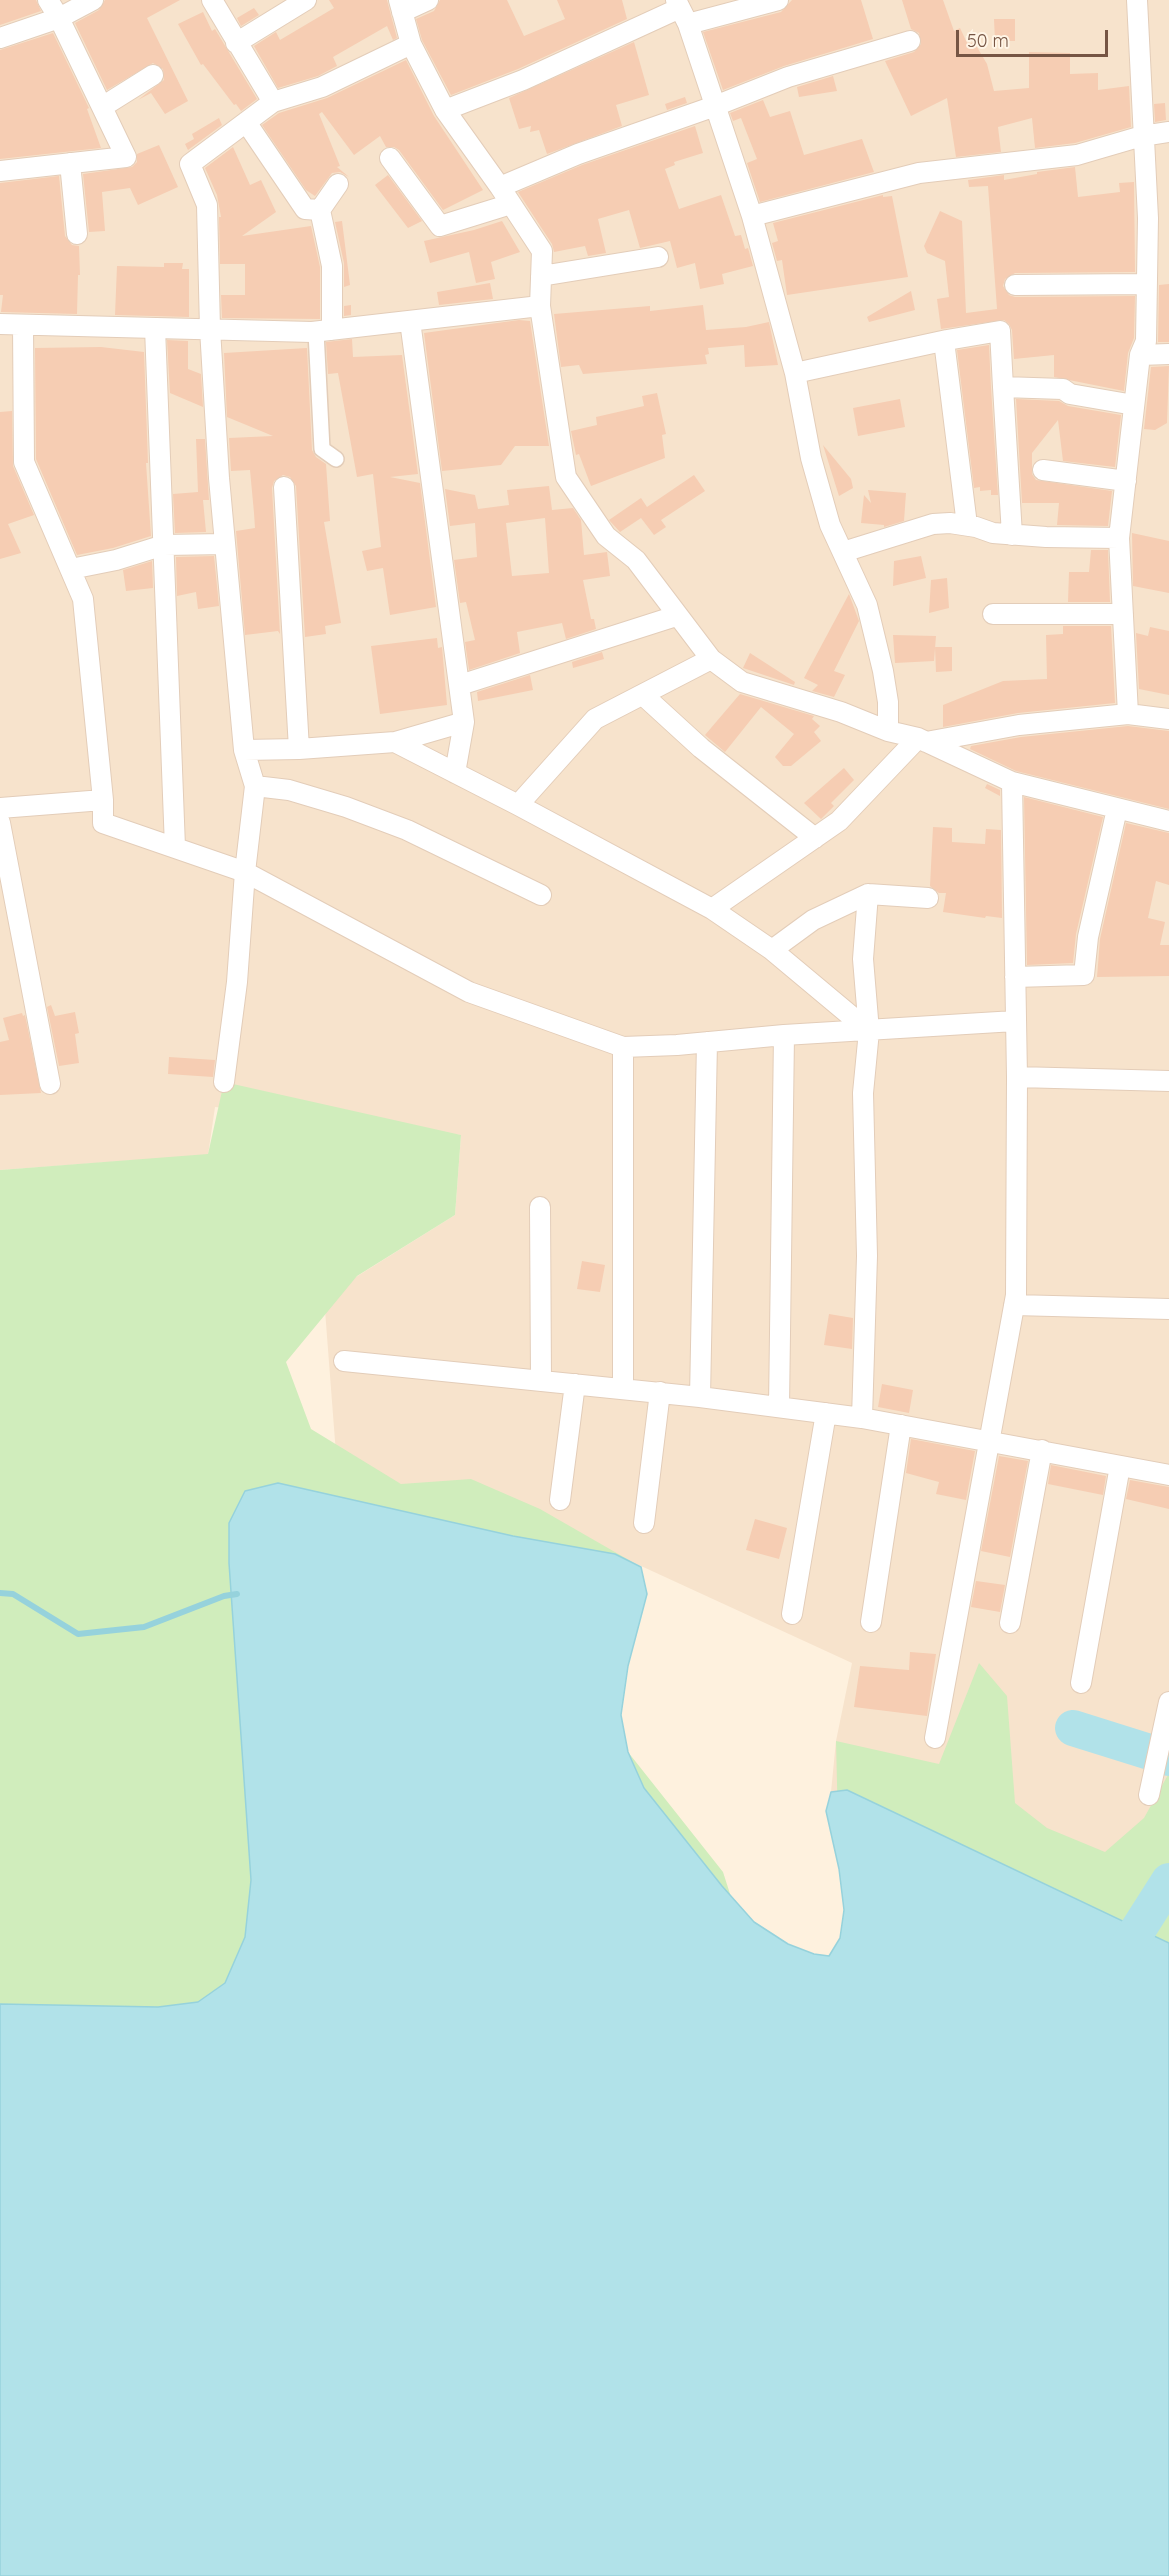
<!DOCTYPE html>
<html>
<head>
<meta charset="utf-8">
<style>
  body { margin:0 }
  #map { position:relative; width:1169px; height:2576px; overflow:hidden; background:#fef1de; font-family:Quicksand,sans-serif }
  canvas { display:block }
  .scale { position:absolute; left:956px; top:30px; width:152px; height:27px; box-sizing:border-box; border:3px solid #765544; border-top:0; padding-left:8px; font-size:18px; line-height:21px; white-space:nowrap; color:#765544; -webkit-text-stroke:4px #fff5e6; paint-order:stroke }
</style>
</head>
<body>
<div id="map">
<canvas width="1169" height="2576"></canvas>
<div class="scale">50 m</div>
</div>
<script>
const context = document.querySelector('canvas').getContext('2d');
context.lineJoin = 'round';
function fillPath(path, color) {
  context.fillStyle = color;
  context.fill(path, 'evenodd');
}
function shape(rows) {
  const path = new Path2D();
  for (const r of rows) {
    path.moveTo(r[0], r[1]);
    for (let i = 2; i < r.length; i += 2) path.lineTo(r[i], r[i + 1]);
  }
  return path;
}
function trace(path, color, width, dash) {
  context.strokeStyle = color;
  context.lineWidth = width;
  context.lineCap = dash ? 'butt' : 'round';
  context.setLineDash(dash || []);
  context.stroke(path);
}
fillPath(shape([
  [0,0,1169,0,1169,1927,847,1790,831,1792,836,1741,852,1663,615,1554,513,1536,336,1454,324,1297,455,1215,461,1135,215,1107,208,1155,0,1170]
]), '#f7e3cc');
fillPath(shape([
  [224,1082,461,1135,455,1215,357,1276,286,1362,311,1429,401,1484,471,1479,540,1509,641,1567,647,1594,628,1666,621,1715,628,1752,723,1872,772,2025,829,1956,840,1938,844,1910,839,1869,836,1741,939,1764,979,1663,1007,1696,1015,1803,1047,1828,1105,1852,1144,1818,1169,1773,1169,2576,0,2576,0,1170,208,1154]
]), '#d0edbc');
const water = shape([
  [278,1483,513,1536,615,1554,641,1567,647,1594,628,1666,621,1715,628,1752,644,1788,722,1886,754,1922,788,1944,814,1954,829,1956,840,1938,844,1910,839,1869,826,1811,831,1792,847,1790,1169,1943,1169,2576,0,2576,0,2004,158,2007,198,2002,225,1983,245,1937,251,1880,229,1563,229,1523,245,1491,278,1483]
]);
fillPath(water, '#b1e2e9');
trace(water, '#96d2dc', 1.5);
trace(shape([
  [0,1593,13,1594,78,1634,144,1627,224,1596,237,1594]
]), '#96d2dc', 6);
trace(shape([
  [1073,1728,1169,1758],
  [1113,1969,1169,1881]
]), '#b1e2e9', 36);
fillPath(shape([
  [0,0,36,0,41,11,0,25],
  [105,0,180,0,147,18,188,101,165,114,151,93,138,100,164,80,163,69,153,63,107,90,75,23,99,10],
  [329,0,387,0,397,38,393,40,387,26,333,57,337,66,318,76,278,88,254,46,276,32,280,40,334,8],
  [440,0,507,0,524,36,565,19,557,0,622,0,627,19,518,69,451,95,422,40,416,19,434,11],
  [792,0,861,0,873,39,784,66,723,90,703,32,781,12],
  [902,0,943,0,954,31,960,28,968,45,974,42,987,64,994,91,1029,88,1029,52,1070,53,1070,74,1098,73,1098,90,1129,86,1131,127,1075,143,1035,148,1032,118,998,127,1001,152,956,157,947,98,911,116,885,61,914,52,921,44,919,33,911,29],
  [254,8,259,15,241,26,237,18],
  [203,12,212,31,215,29,257,99,241,111,236,104,234,105,203,64,201,65,178,24],
  [994,19,1015,19,1015,41,995,41],
  [53,33,89,108,87,109,101,148,0,159,0,50],
  [634,42,649,95,616,105,622,126,547,154,539,130,530,132,531,126,519,129,509,98],
  [406,60,434,116,483,190,443,210,399,150,394,147,386,147,380,136,354,155,322,112,319,114,340,166,337,167,349,177,340,172,332,173,315,196,306,190,262,125,279,113,327,98],
  [833,76,837,91,799,97,797,87],
  [685,97,687,103,667,110,665,104],
  [763,100,770,117,790,111,804,155,862,139,874,172,760,202,747,163,757,159,741,118,733,121,730,113],
  [1165,103,1166,120,1155,122,1154,104],
  [219,118,222,125,188,150,185,144,194,139,192,134],
  [695,126,703,153,674,162,675,165,665,169,679,209,721,195,735,236,741,235,745,249,748,248,753,266,722,274,724,284,700,289,695,263,677,268,670,241,640,248,629,210,598,219,606,253,588,256,585,246,554,252,552,244,518,192,582,165],
  [159,145,178,187,138,205,130,188,102,192,105,231,89,232,83,174,132,167,137,162,137,154],
  [233,147,250,185,261,180,276,212,242,236,311,226,320,267,320,319,222,318,221,295,245,295,245,264,220,264,219,217,221,217,217,195,205,168],
  [1075,167,1078,197,1120,192,1119,183,1134,182,1135,272,1015,273,1005,279,1003,286,1009,295,1015,297,1135,296,1134,338,1128,353,1124,391,1054,377,1054,355,1014,359,1012,330,1009,324,1004,320,941,329,937,299,949,297,945,261,927,253,924,246,940,211,962,221,966,313,997,309,988,186,969,187,968,180,1004,175,1004,180,1037,174,1037,172],
  [388,175,422,221,408,228,375,185],
  [59,176,65,236,72,245,79,246,80,275,78,275,77,314,1,312,3,295,0,295,0,183],
  [883,195,883,197,892,196,908,277,787,295,782,260,777,261,772,243,778,241,773,223],
  [342,221,350,285,344,287,344,263,335,222],
  [502,221,520,252,491,262,495,279,476,283,469,252,430,263,424,241,474,230],
  [164,263,183,263,182,269,189,269,189,317,115,315,117,266,164,267],
  [490,283,493,299,439,305,437,292],
  [1169,284,1169,342,1158,342,1159,285],
  [911,291,915,310,869,322,867,317],
  [351,305,351,315,344,316,344,306],
  [703,305,706,330,746,327,769,322,778,365,745,367,744,345,708,348,709,354,705,355,707,364,583,374,579,365,561,367,554,314,650,306,650,311],
  [519,320,530,321,549,446,515,446,501,465,442,471,424,333],
  [352,339,353,357,402,355,418,474,390,477,420,483,436,607,390,615,383,568,367,571,362,551,381,547,373,474,357,477,338,373,328,374,326,342],
  [167,340,188,341,188,369,201,374,203,407,170,393],
  [989,345,991,388,998,495,991,495,991,490,980,491,980,487,974,488,957,350],
  [101,347,144,352,148,463,146,463,151,536,113,548,77,555,36,459,35,348],
  [307,348,312,450,316,457,326,464,330,521,324,522,341,623,325,626,326,634,305,637,296,486,290,477,283,475,274,481,272,488,280,634,278,631,245,635,236,531,255,528,254,513,250,470,231,471,229,438,273,436,227,417,224,353],
  [1169,366,1167,423,1155,430,1144,429,1151,367],
  [657,393,666,434,662,435,665,458,591,486,579,454,576,455,571,431,597,425,596,417,644,406,642,396],
  [900,399,905,427,858,436,853,408],
  [1016,399,1059,401,1068,406,1121,415,1115,467,1063,461,1058,420,1032,453,1032,474,1036,480,1112,491,1108,526,1057,525,1059,503,1022,503],
  [12,411,13,466,34,515,8,524,21,553,0,559,0,412],
  [196,439,205,439,209,500,203,500,206,532,175,533,173,494,198,492],
  [823,445,851,479,853,488,839,496],
  [694,475,705,491,661,520,666,527,654,535,641,518,620,532,609,520,641,498,647,507],
  [549,486,552,510,573,508,581,520,584,555,607,552,610,576,583,580,591,619,594,619,596,629,566,639,562,623,517,632,520,653,469,670,465,642,475,640,466,602,460,603,454,560,477,557,475,523,450,526,445,489,475,495,478,509,509,505,507,490],
  [545,518,549,573,512,576,506,523],
  [868,490,906,493,904,521,884,527,884,525,861,523,864,495,871,503],
  [1132,533,1169,541,1169,593,1133,586],
  [1091,550,1108,550,1110,602,1068,602,1069,572,1089,572],
  [214,556,219,606,198,609,196,592,177,596,176,557],
  [921,556,926,578,893,586,894,561],
  [152,561,153,588,126,591,123,570],
  [947,578,949,608,929,613,931,580],
  [849,594,859,621,834,671,845,675,834,697,812,691,818,685,804,678],
  [1063,626,1111,626,1115,703,1018,713,943,727,943,705,1003,681,1047,679,1046,635,1063,634],
  [1150,627,1169,631,1169,695,1139,689,1136,633,1148,636],
  [893,635,936,636,934,661,895,663],
  [437,638,438,648,442,647,447,705,380,714,371,646],
  [935,647,952,647,952,671,936,672],
  [602,652,604,659,573,668,572,662],
  [750,653,795,682,794,685,743,668],
  [530,675,533,690,478,701,477,692],
  [740,694,814,716,812,719,820,726,814,732,821,741,791,766,783,766,775,757,794,734,761,707,725,752,705,735],
  [1128,726,1169,731,1169,809,1016,771,970,749,971,746,1021,737],
  [844,768,854,780,831,803,834,806,821,819,804,803],
  [987,784,1000,790,1000,796,985,788],
  [1024,797,1103,817,1076,934,1073,963,1027,965],
  [1126,823,1169,833,1169,885,1156,881,1148,918,1165,922,1160,945,1169,945,1169,976,1097,977,1100,939],
  [933,827,952,828,952,842,985,844,986,829,1001,830,1002,918,986,916,985,918,943,912,946,893,939,893,930,886],
  [51,1005,55,1016,75,1012,79,1033,75,1034,79,1063,59,1066,47,1007],
  [22,1013,23,1016,25,1015,41,1093,0,1095,0,1042,9,1040,3,1018],
  [169,1057,215,1060,213,1077,168,1074],
  [582,1261,605,1265,600,1292,577,1289],
  [829,1314,853,1318,852,1349,824,1345],
  [882,1384,913,1390,909,1413,878,1407],
  [911,1439,975,1451,966,1500,936,1494,939,1482,906,1473],
  [999,1456,1028,1461,1010,1557,981,1551],
  [1051,1465,1106,1476,1103,1495,1048,1484],
  [1130,1480,1169,1487,1169,1509,1126,1499],
  [755,1519,787,1528,779,1559,746,1550],
  [976,1581,1005,1585,1000,1612,971,1607],
  [910,1652,936,1654,927,1716,854,1707,860,1666,909,1670]
]), '#f6cdb3');
const pedestrian = shape([
  [316,332,322,449,336,459]
]);
const minor = shape([
  [212,0,273,102],
  [399,0,411,44,445,110,500,187,542,251,540,306,566,477,606,536,636,560,711,659,742,682,841,712,888,731,918,738,1012,782,1169,821],
  [676,0,688,24,752,216,795,373,811,458,830,525,867,605,883,671,888,702,888,731],
  [402,12,428,0],
  [688,24,778,0],
  [0,38,59,18,93,0],
  [236,43,306,0],
  [102,107,153,75],
  [445,110,523,80,680,8],
  [246,122,305,209,320,210,338,184],
  [390,158,440,226,511,204],
  [70,163,77,234],
  [0,171,126,157,59,18,48,0],
  [500,187,578,154,715,106,788,77,910,41],
  [320,210,332,266,332,330],
  [752,216,919,173,1077,155,1142,136,1169,132],
  [541,276,658,257],
  [1015,285,1146,284],
  [410,321,464,722,455,773],
  [0,324,312,332,540,306],
  [23,325,24,462,83,599,103,800,103,823,245,872,469,992,623,1047,677,1045,784,1035,1015,1021],
  [155,328,175,847],
  [944,341,967,525],
  [1140,355,1169,354],
  [795,373,947,340,1000,331,1003,387],
  [1043,470,1126,481],
  [284,487,299,749],
  [1012,535,1003,387,1063,389,1070,394,1134,405],
  [843,552,933,524,950,523,976,527,993,533,1046,537,1119,538],
  [71,569,116,560,164,545,225,544],
  [993,614,1123,614],
  [460,685,676,616],
  [643,695,701,748,815,838],
  [1128,714,1119,538,1140,355,1146,341,1148,218,1137,0],
  [395,742,518,805,712,909,772,950,869,1031],
  [926,742,1019,725,1128,714,1169,719],
  [244,750,299,749,395,742,464,722],
  [255,786,289,790,346,807,407,830,541,895],
  [518,805,595,719,711,659],
  [0,808,103,800],
  [0,823,50,1084],
  [712,909,839,821,918,738],
  [772,950,813,920,868,894,928,898],
  [1015,977,1084,975,1088,937,1117,809],
  [1017,1077,1169,1081],
  [224,1082,237,982,245,872,255,786,244,750,219,478,210,329,207,205,190,164,273,102,322,87,411,44],
  [540,1207,541,1381],
  [1014,1305,1169,1309],
  [344,1361,700,1397,862,1418,1169,1475],
  [623,1389,623,1047],
  [700,1397,707,1042],
  [779,1407,784,1035],
  [862,1418,867,1256,863,1093,869,1031,863,959,868,894],
  [560,1500,575,1384],
  [644,1523,660,1392],
  [792,1614,826,1413],
  [871,1622,901,1425],
  [1010,1623,1042,1450],
  [1081,1683,1120,1466],
  [935,1738,1016,1295,1017,1077,1012,782],
  [1149,1795,1169,1702]
]);
trace(pedestrian, '#e3cdb9', 18);
trace(minor, '#e3cdb9', 22);
trace(pedestrian, '#fff', 15);
trace(minor, '#fff', 20);
</script>
</body>
</html>
